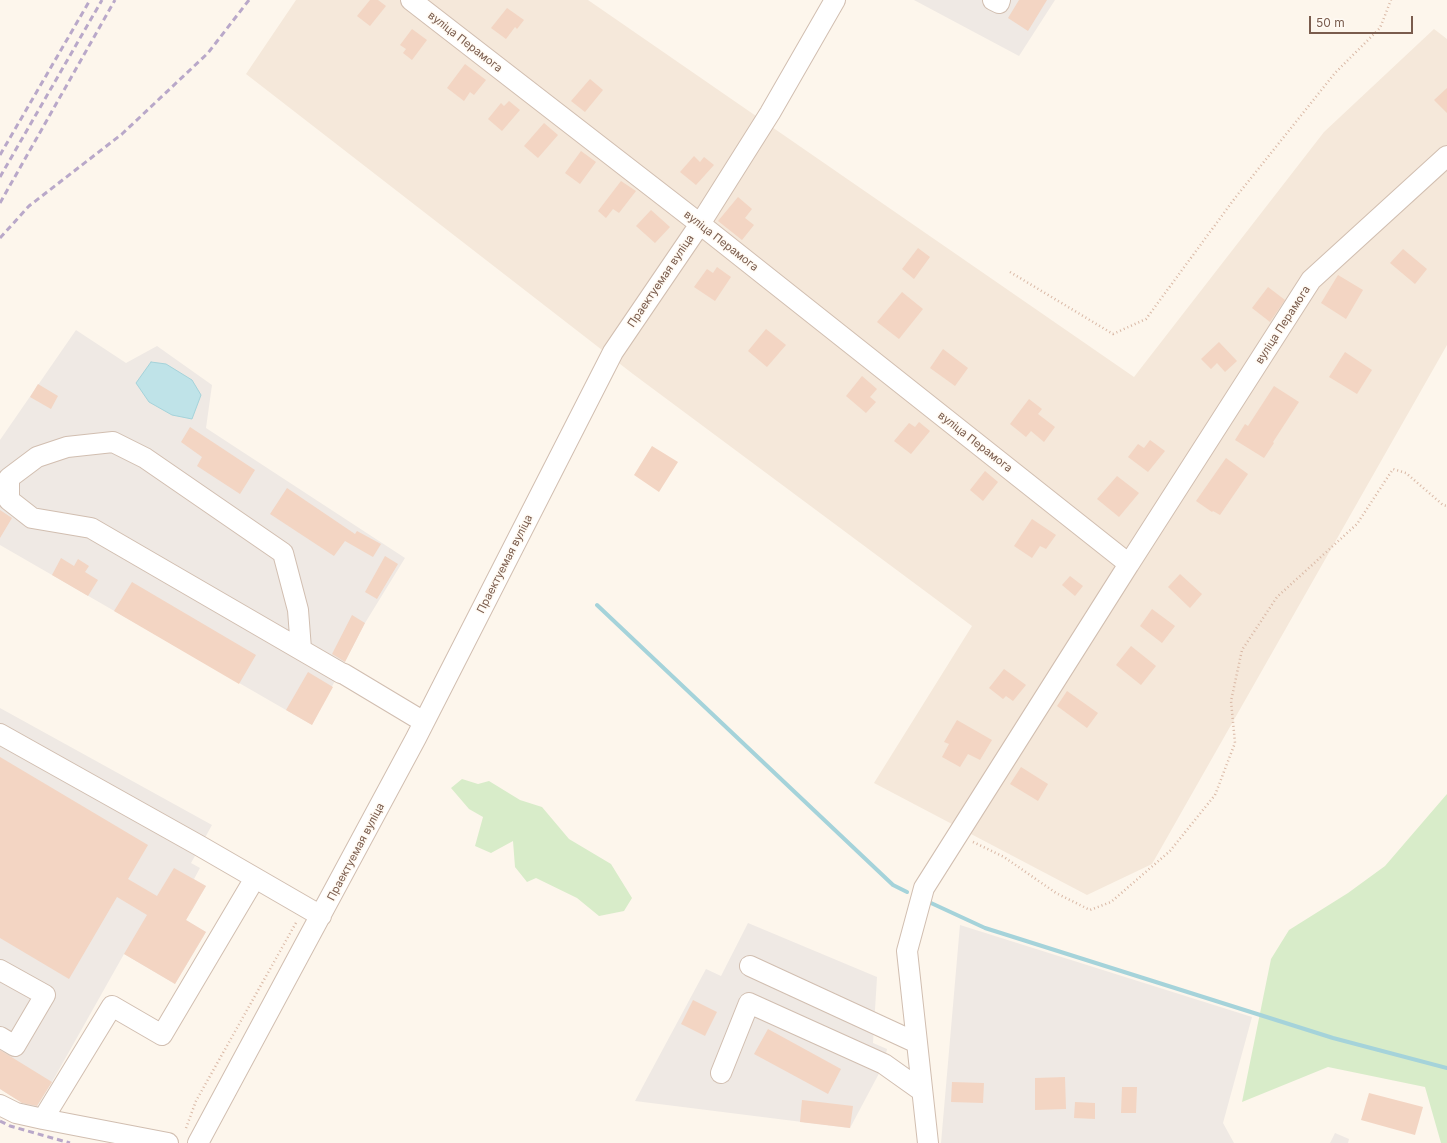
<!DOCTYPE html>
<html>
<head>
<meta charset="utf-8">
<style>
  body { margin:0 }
  #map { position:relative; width:1447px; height:1143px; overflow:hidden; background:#fdf6ec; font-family:Inter,sans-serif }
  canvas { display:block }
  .scale { position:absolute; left:1309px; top:16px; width:104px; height:18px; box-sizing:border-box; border:2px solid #7a5c4d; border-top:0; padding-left:5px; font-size:12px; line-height:14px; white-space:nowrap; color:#7a5c4d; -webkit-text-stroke:3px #fffaf3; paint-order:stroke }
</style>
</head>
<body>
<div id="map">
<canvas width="1447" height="1143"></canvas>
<div class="scale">50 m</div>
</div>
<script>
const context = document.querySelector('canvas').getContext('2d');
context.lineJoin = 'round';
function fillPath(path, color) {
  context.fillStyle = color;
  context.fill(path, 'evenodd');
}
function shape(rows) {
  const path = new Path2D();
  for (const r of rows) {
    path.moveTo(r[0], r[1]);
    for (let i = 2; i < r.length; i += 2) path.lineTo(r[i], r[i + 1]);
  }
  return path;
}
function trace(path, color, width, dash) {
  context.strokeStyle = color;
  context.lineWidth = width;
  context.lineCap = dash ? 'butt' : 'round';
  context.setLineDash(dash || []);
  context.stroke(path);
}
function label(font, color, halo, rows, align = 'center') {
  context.font = font + ' Inter,sans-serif';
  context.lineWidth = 3;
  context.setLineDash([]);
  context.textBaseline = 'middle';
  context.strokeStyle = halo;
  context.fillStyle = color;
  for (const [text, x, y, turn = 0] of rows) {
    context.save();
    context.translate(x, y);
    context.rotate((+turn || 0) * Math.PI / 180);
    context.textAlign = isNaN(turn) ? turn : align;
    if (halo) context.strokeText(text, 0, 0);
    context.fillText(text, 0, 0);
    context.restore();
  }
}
fillPath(shape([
  [296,0,588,0,1134,377,1324,132,1434,29,1447,39,1447,345,1152,864,1087,895,874,783,972,626,633,374,246,74]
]), '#f5e8da');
fillPath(shape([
  [914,0,1055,0,1019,56],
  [76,330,126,363,157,346,212,385,206,428,405,558,365,623,312,725,0,545,0,440],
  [0,708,212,825,191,863,200,868,194,879,206,886,186,920,206,932,175,984,124,954,52,1082,35,1110,0,1089],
  [748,923,877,977,873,1043,887,1049,884,1064,850,1128,635,1101,706,969,721,976],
  [960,925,1252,1017,1223,1123,1234,1143,941,1143],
  [1335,1133,1349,1139,1348,1143,1330,1143]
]), '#efe9e4');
fillPath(shape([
  [462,779,478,784,489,781,520,800,542,807,569,839,611,864,632,898,624,911,599,916,577,898,536,878,527,882,515,867,513,841,491,853,475,846,483,817,469,809,451,788],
  [1447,794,1447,1143,1441,1143,1425,1087,1328,1067,1242,1102,1271,959,1289,930,1348,893,1385,866]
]), '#d8ecc9');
const water = shape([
  [151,362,166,364,192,380,201,395,192,419,172,415,149,402,136,383,151,362]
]);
fillPath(water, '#bfe3e8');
trace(water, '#a5d3da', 1);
trace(shape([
  [597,605,893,885,907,892],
  [931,903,985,928,1333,1038,1447,1068]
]), '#a5d3da', 4);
fillPath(shape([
  [370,0,378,0,386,6,370,26,357,16],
  [1019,0,1047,0,1028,31,1008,18],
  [507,8,524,20,517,29,515,27,506,39,491,28],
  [412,29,427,40,412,60,403,53,406,49,400,45],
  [465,64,486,80,474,95,470,92,464,101,447,88],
  [590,79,603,90,585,112,571,101],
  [1447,88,1447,113,1434,100],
  [509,101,520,110,502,131,488,119,501,103,504,106],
  [544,123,558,135,538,158,524,146],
  [581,151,596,162,580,184,565,173],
  [694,156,700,162,704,157,714,165,696,185,680,172],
  [621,181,636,191,619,213,613,209,606,218,598,211],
  [738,197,752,209,745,218,754,225,742,240,718,221],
  [651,210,670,227,655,243,636,226],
  [918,248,930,257,914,279,902,269],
  [1403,249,1427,269,1415,284,1390,263],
  [717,267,731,277,715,301,694,287,707,269,713,273],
  [1338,275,1363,290,1346,319,1321,303],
  [1268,287,1285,300,1270,322,1252,308],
  [902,292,923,309,899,339,877,322],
  [766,329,786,345,767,367,748,351],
  [1219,342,1237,361,1225,372,1217,363,1211,369,1201,359],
  [943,349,968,368,955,386,930,368],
  [1345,352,1372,370,1357,394,1329,377],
  [862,376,877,389,870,397,876,402,866,413,846,396],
  [38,384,58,396,51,409,30,397],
  [1274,386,1299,402,1273,442,1274,443,1264,458,1235,440,1245,424,1248,426],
  [1029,399,1042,409,1038,414,1055,427,1044,442,1031,431,1026,437,1010,424],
  [919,422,930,431,911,454,894,441,909,423,915,427],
  [190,427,255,470,240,494,197,466,202,457,181,442],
  [1150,440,1165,451,1148,472,1128,457,1138,444,1144,448],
  [652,446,678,462,659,492,634,475],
  [1226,458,1248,474,1220,515,1213,511,1212,512,1196,501],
  [985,471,998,482,983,501,970,490],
  [1117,476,1139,493,1119,517,1097,499],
  [287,488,355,534,357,531,381,544,373,557,345,541,334,556,270,514],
  [0,510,12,518,0,538],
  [1032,519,1056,535,1046,549,1040,546,1032,558,1014,546],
  [385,556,398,564,377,599,365,592],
  [61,558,74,566,78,559,89,566,85,572,98,580,88,596,52,575],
  [1180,574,1202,594,1190,608,1168,587],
  [1070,576,1083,586,1075,596,1062,585],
  [132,582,256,655,239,684,114,611],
  [1152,609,1175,626,1162,643,1140,626],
  [352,615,365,623,345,662,332,654],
  [1131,646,1156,666,1141,685,1116,665],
  [1004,669,1026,685,1013,701,1006,696,1003,699,989,688],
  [308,672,333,687,312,725,286,710],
  [1067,691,1098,713,1087,728,1057,706],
  [957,720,992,740,980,760,968,754,960,767,942,757,949,744,944,742],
  [0,757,148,845,128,879,157,896,174,868,206,886,186,920,206,932,175,984,124,954,147,915,117,897,69,979,0,938],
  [1021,767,1048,784,1038,801,1010,784],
  [693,1000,717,1012,705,1036,681,1024],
  [768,1029,841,1069,828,1094,754,1054],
  [0,1050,52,1082,37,1106,22,1103,0,1089],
  [1065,1077,1066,1109,1035,1110,1035,1078],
  [952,1082,984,1083,983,1103,951,1102],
  [1122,1087,1137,1087,1136,1113,1121,1113],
  [1369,1093,1423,1107,1415,1135,1361,1120],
  [802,1100,853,1106,850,1128,800,1122],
  [1075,1102,1095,1103,1095,1119,1074,1118]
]), '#f3d5c3');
const minor = shape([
  [411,0,700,224,1129,564,1311,280,1447,156],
  [993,0,999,3,1000,0],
  [301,649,298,610,283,553,145,458,113,442,67,447,37,457,9,478,9,500,32,518,91,528,341,673,344,674,424,722],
  [0,734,200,846,321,916],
  [750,966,917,1043],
  [0,970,45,995,15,1046,0,1037],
  [721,1073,749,1003,884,1064,922,1091],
  [0,1105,16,1113,43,1119,168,1143],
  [43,1119,112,1006,162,1035,255,878],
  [198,1143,416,738,613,352,700,224,770,113,835,0],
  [928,1143,907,951,924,888,1129,564]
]);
trace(minor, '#d1beb0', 22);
trace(shape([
  [1010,272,1113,334,1146,319,1235,198,1335,73,1380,28,1391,0],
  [973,842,1004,857,1056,893,1090,910,1111,902,1170,851,1215,795,1235,743,1231,701,1242,650,1277,597,1357,524,1393,469,1406,473,1443,505,1447,506],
  [186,1128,196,1101,297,921]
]), '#d9b8a5', 2.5, [1, 3]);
trace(minor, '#fff', 20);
trace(shape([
  [0,155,90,0],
  [0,177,102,0],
  [0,203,115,0],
  [0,238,29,206,122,134,208,53,249,0],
  [0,1121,10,1126,70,1143]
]), '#b9a8c9', 3, [6, 4]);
label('11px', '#7a5c4d', '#fffaf3', [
  ["вуліца Перамога",465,42,38],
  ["вуліца Перамога",721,241,38],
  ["Праектуемая вуліца",661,281,-56],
  ["вуліца Перамога",1283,325,-57],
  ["вуліца Перамога",975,442,38],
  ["Праектуемая вуліца",505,564,-63],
  ["Праектуемая вуліца",356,852,-62]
]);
</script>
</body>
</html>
